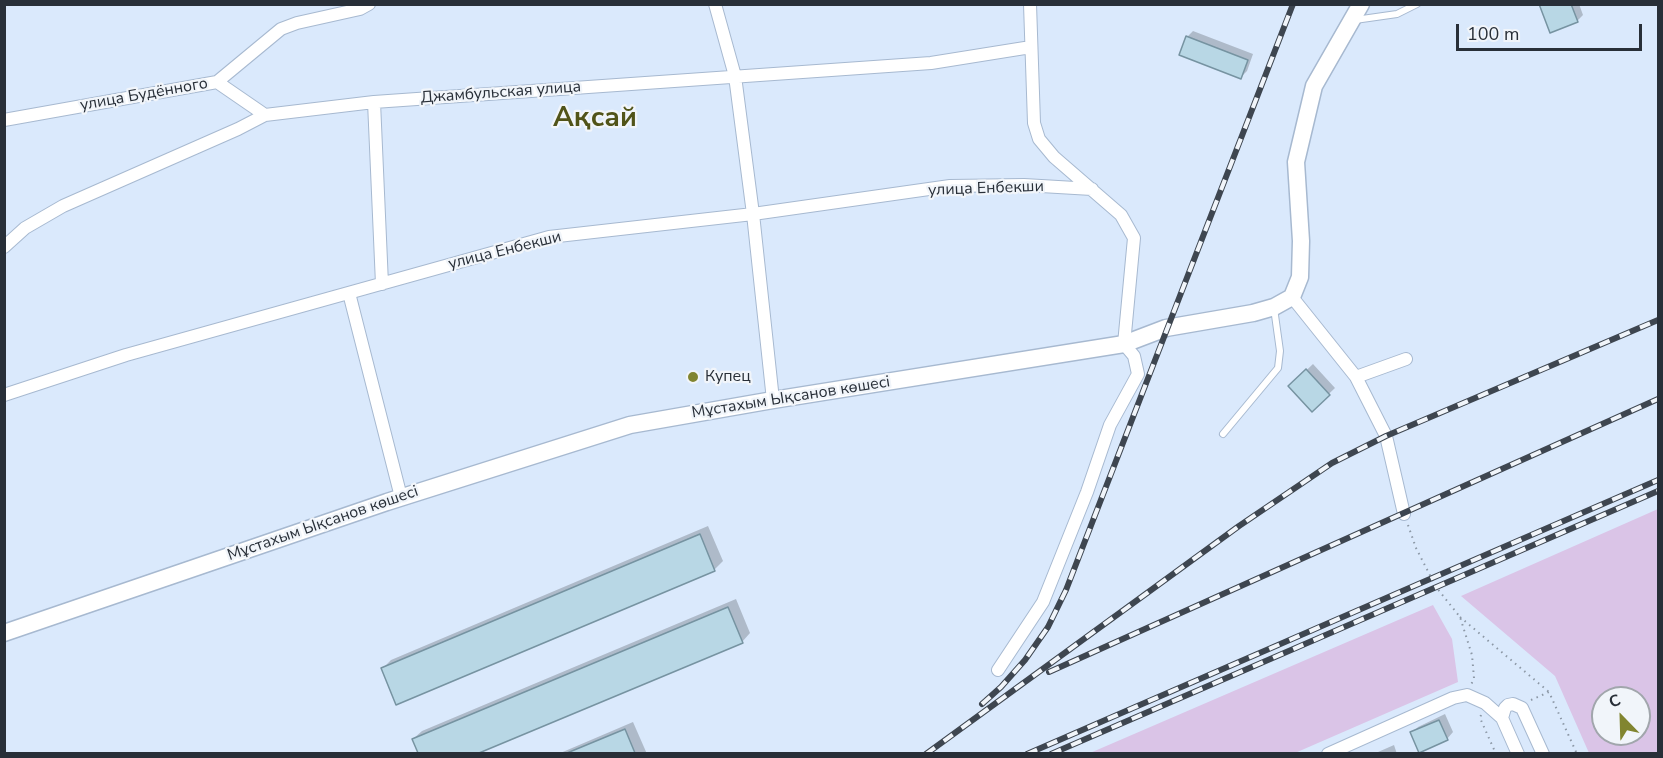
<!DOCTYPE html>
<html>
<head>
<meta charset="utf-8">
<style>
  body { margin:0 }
  #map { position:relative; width:1663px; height:758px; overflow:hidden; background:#dae9fc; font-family:"Nunito Sans",sans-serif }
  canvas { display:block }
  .frame { position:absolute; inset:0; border:6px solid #282f38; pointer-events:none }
  .north { position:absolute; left:1591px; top:686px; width:60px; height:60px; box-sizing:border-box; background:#f1f5fa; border:2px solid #a1a6ac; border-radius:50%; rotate:337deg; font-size:16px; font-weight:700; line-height:24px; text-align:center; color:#282f38 }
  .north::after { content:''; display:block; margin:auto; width:21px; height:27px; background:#818530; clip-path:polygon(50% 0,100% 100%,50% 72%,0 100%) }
  .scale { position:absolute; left:1456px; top:24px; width:186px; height:27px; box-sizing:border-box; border:3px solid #282f38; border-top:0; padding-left:8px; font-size:18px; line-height:21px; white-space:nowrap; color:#282f38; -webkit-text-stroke:4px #f1f5fa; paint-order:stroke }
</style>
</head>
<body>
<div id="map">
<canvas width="1663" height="758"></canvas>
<div class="frame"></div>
<div class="north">С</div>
<div class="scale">100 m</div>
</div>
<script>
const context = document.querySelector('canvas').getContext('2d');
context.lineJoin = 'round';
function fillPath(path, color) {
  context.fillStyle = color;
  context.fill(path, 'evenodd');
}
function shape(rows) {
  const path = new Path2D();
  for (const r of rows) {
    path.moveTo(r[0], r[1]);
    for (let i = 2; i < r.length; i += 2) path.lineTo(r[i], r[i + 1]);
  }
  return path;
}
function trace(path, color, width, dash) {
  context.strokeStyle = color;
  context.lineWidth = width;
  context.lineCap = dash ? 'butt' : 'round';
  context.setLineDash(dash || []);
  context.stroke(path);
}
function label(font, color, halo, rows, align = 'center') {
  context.font = font + ' "Nunito Sans",sans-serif';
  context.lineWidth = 4.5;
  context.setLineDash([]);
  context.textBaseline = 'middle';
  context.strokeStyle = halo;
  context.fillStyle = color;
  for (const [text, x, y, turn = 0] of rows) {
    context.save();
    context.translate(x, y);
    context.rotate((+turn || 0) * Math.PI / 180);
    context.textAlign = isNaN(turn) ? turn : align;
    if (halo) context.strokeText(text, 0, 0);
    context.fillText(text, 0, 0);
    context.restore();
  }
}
fillPath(shape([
  [1658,509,1658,753,1589,753,1555,676,1461,596],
  [1603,698,1639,698,1639,734,1603,734],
  [1433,605,1452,639,1458,682,1295,753,1090,753]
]), '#dac4e7');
fillPath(shape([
  [1540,4,1579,4,1583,15,1577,21],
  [1193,31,1253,54,1247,71,1241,77,1187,37],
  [1313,364,1335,388,1312,410,1290,386],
  [708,526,723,561,715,569,397,703,382,669,391,660],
  [736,599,750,633,742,642,475,754,419,754,413,739,422,731],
  [1445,714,1453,732,1447,739,1412,733,1418,727],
  [633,722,647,754,558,754],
  [1394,745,1397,754,1376,754,1378,752]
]), '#0003');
const building = shape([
  [1539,4,1571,4,1578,22,1550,33,1539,4],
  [1186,36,1248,60,1241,79,1179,55,1186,36],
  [1306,369,1330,395,1312,412,1288,386,1306,369],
  [700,534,715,571,396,705,381,668,700,534],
  [728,607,743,643,479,753,418,753,412,739,728,607],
  [1439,720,1448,740,1419,753,1410,732,1439,720],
  [625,729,635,753,567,753,625,729]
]);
fillPath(building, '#b8d7e5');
trace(building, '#7693a1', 1.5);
const service = shape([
  [1355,20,1397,14,1417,4],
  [1223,434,1278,368,1280,351,1274,308]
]);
const minor = shape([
  [715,4,735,76,753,214,773,400],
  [217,82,265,115],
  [374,102,382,284],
  [4,120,217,82,281,29,297,23,360,9,369,4],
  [4,247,25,228,63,206,238,129,265,115,374,102,931,63,1031,47],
  [349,293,401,497],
  [1292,297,1356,377,1386,436,1404,514],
  [1356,377,1406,359],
  [4,395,126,355,549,237,753,214,950,186,1024,185,1092,189],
  [998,670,1043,602,1087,492,1110,425,1138,374,1134,356,1124,344,1134,238,1121,215,1054,157,1039,139,1034,123,1030,4],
  [1328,754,1453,698,1467,695,1485,703,1502,718],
  [1518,754,1502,718,1505,708,1508,705,1513,704,1522,708,1543,754]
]);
const secondary = shape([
  [4,633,387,502,630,425,773,400,1124,344,1166,328,1253,313,1274,307,1292,297,1300,277,1301,241,1296,162,1314,86,1361,4]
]);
trace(service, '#a7b9d0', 8);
trace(minor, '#a7b9d0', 14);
trace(secondary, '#a7b9d0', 19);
trace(shape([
  [1408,525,1416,548,1436,587,1460,617,1472,655,1474,678,1471,685],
  [1460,617,1549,692],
  [1531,700,1549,692,1577,754],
  [1481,715,1480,718,1496,754]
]), '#8c98a6', 2, [1.5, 4.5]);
trace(service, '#fff', 6);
trace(minor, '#fff', 12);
trace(secondary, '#fff', 16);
const rail = shape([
  [1049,672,1658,399],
  [982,704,1001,687,1025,660,1048,627,1066,590,1293,4],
  [926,754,1239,526,1332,463,1386,436,1658,320],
  [1027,754,1658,480],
  [1051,754,1658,491]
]);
trace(rail, '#3e4650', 6);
trace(rail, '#f1f5fa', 4, [11]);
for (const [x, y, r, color] of [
  [693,377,6,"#818530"]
]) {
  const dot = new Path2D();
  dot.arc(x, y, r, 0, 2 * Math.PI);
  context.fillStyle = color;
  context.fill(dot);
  trace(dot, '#f1f5fa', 2);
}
label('16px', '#282f38', '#f1f5fa', [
  ["Джамбульская улица",501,93,-4],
  ["улица Будённого",144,95,-10],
  ["улица Енбекши",986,189,-2],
  ["улица Енбекши",505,251,-14],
  ["Мұстахым Ықсанов көшесі",791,398,-9],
  ["Мұстахым Ықсанов көшесі",323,524,-19]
]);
label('16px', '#282f38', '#f1f5fa', [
  ["Купец",705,377]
], 'left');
label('bold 28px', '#515419', '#f1f5fa', [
  ["Ақсай",595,119]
]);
</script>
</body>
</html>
